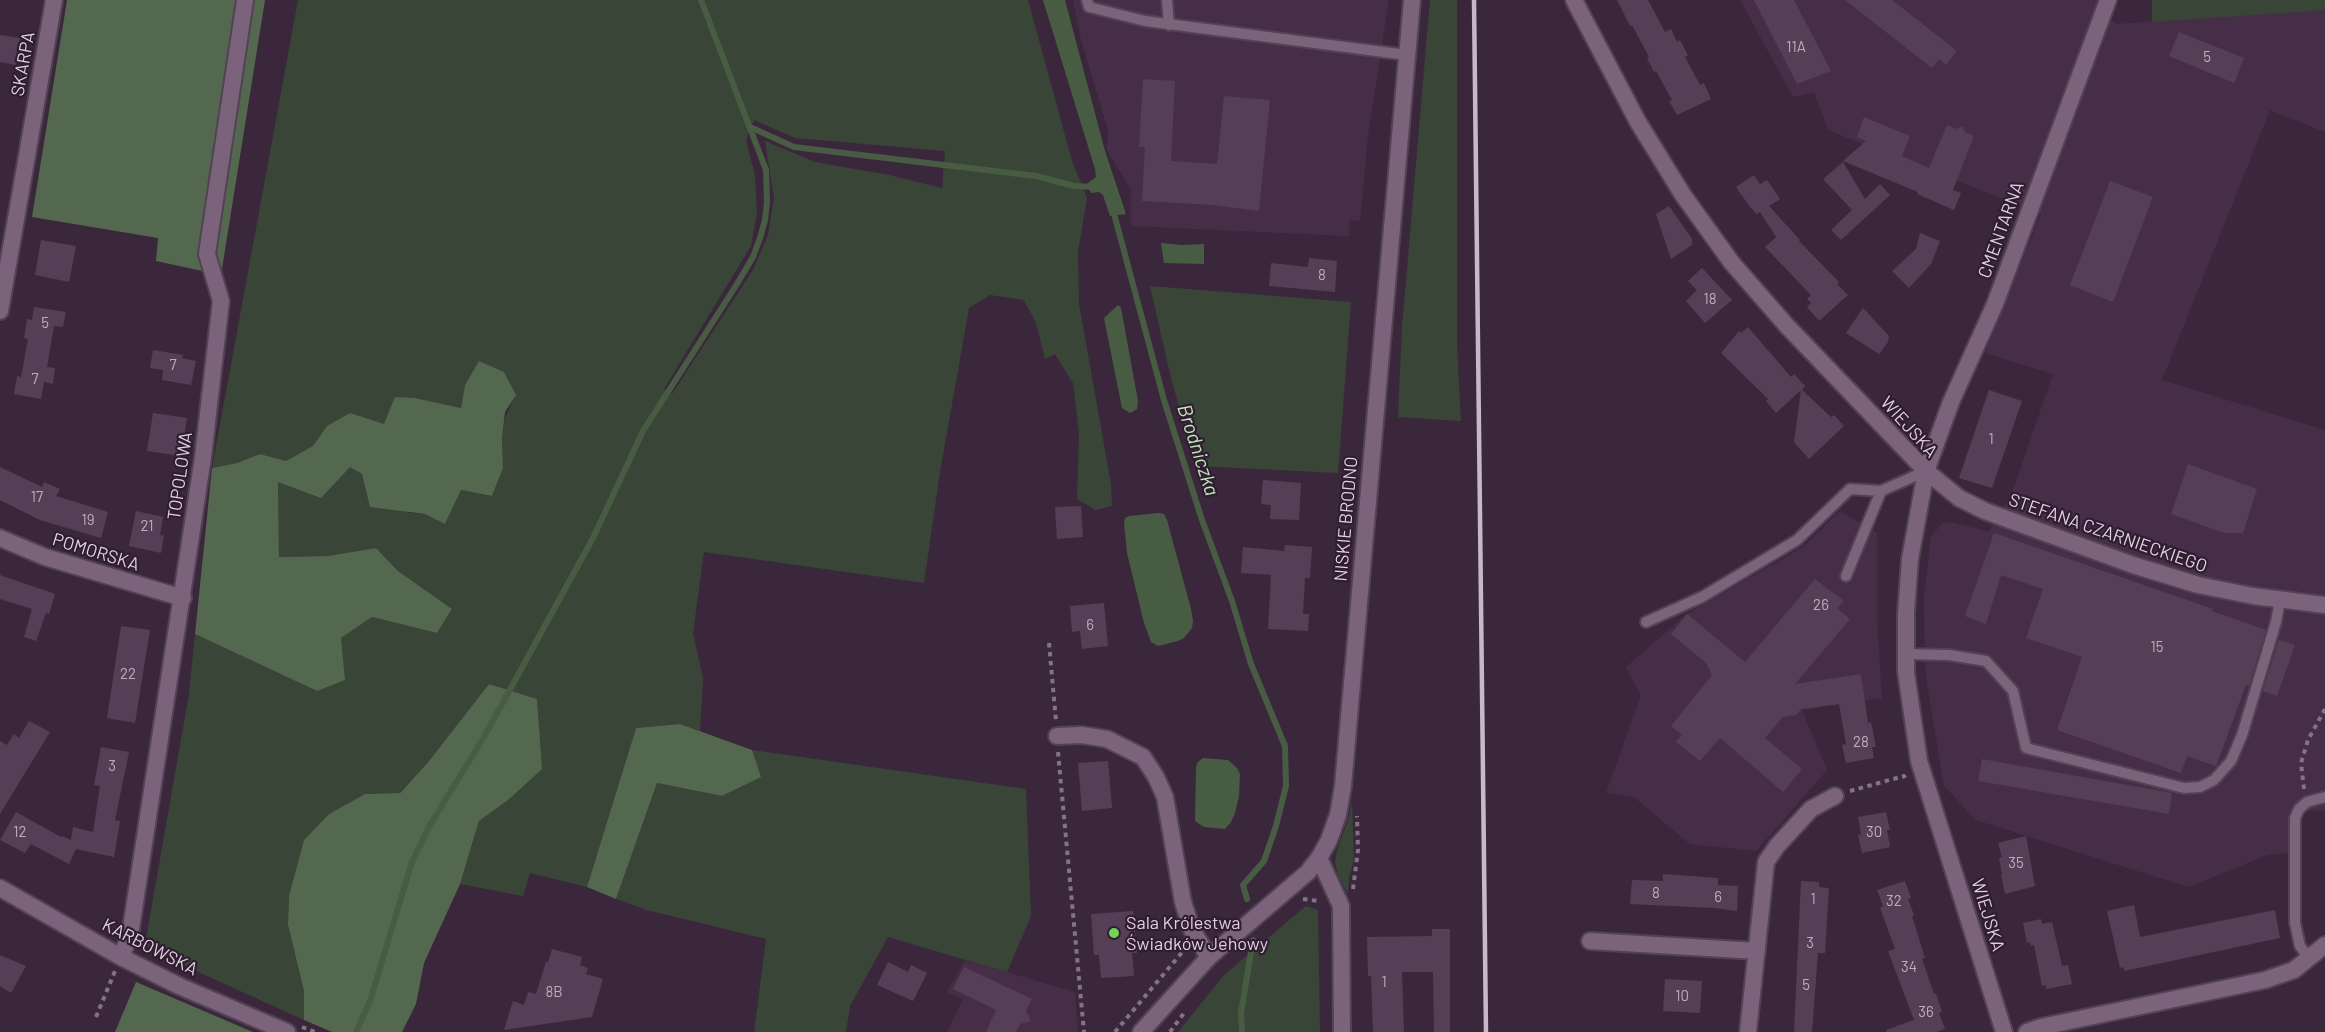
<!DOCTYPE html>
<html>
<head>
<meta charset="utf-8">
<style>
  body { margin:0 }
  canvas { display:block; background:#3a273c }
</style>
</head>
<body>
<canvas width="2325" height="1032"></canvas>
<script>
const context = document.querySelector('canvas').getContext('2d');
context.lineJoin = 'round';
function fillPath(path, color) {
  context.fillStyle = color;
  context.fill(path, 'evenodd');
}
function shape(rows) {
  const path = new Path2D();
  for (const r of rows) {
    path.moveTo(r[0], r[1]);
    for (let i = 2; i < r.length; i += 2) path.lineTo(r[i], r[i + 1]);
  }
  return path;
}
function trace(path, color, width, dash) {
  context.strokeStyle = color;
  context.lineWidth = width;
  context.lineCap = dash ? 'butt' : 'round';
  context.setLineDash(dash || []);
  context.stroke(path);
}
function label(font, color, halo, rows, align = 'center') {
  context.font = font + ' Barlow,sans-serif';
  context.lineWidth = 4.5;
  context.setLineDash([]);
  context.textBaseline = 'middle';
  context.strokeStyle = halo;
  context.fillStyle = color;
  for (const [text, x, y, turn = 0] of rows) {
    context.save();
    context.translate(x, y);
    context.rotate((+turn || 0) * Math.PI / 180);
    context.textAlign = isNaN(turn) ? turn : align;
    if (halo) context.strokeText(text, 0, 0);
    context.fillText(text, 0, 0);
    context.restore();
  }
}
fillPath(shape([
  [1073,0,1389,0,1368,135,1360,221,1349,220,1349,236,1131,226,1131,189,1107,151,1108,130,1081,40],
  [1740,0,2098,0,2097,7,2116,24,2325,9,2325,132,2270,110,2162,380,2325,430,2325,811,2306,810,2299,823,2300,852,2267,855,2188,887,1976,820,1944,786,1925,670,1924,597,1931,536,1944,522,1955,523,1989,532,2012,493,2053,374,1985,353,2041,214,1828,130,1814,92,1793,97],
  [1840,511,1877,533,1877,622,1882,698,1802,710,1827,770,1756,851,1690,844,1634,797,1606,793,1641,695,1626,667,1687,614,1803,547],
  [965,960,1075,992,1078,1032,947,1032,963,999,947,992]
]), '#462e48');
fillPath(shape([
  [298,0,1028,0,1072,161,1087,198,1078,252,1079,304,1111,484,1112,506,1096,510,1077,499,1079,432,1073,383,1055,354,1045,359,1036,323,1024,300,990,295,969,308,940,472,924,583,704,552,693,633,703,678,700,731,680,724,636,728,587,887,530,873,523,896,460,884,479,821,508,800,537,699,489,684,429,761,399,793,365,794,329,814,289,896,288,925,304,991,304,1020,148,949,146,939,189,694,195,634,317,691,341,638,372,617,437,633,452,609,398,571,376,548,328,556,279,557,278,481,350,467,362,474,409,513,425,514,445,524,461,490,492,496,503,468,502,439,505,418,515,395,465,385,461,408,415,398,384,425,327,426,314,446,286,461,260,454,237,463,212,468],
  [754,120,795,138,945,151,942,188,889,175,815,162,765,141,774,198,768,235,753,270,672,394,664,389,751,246,757,212,755,176,746,140],
  [1430,0,1457,0,1457,346,1461,421,1398,417,1402,327],
  [2152,0,2325,0,2325,10,2152,22],
  [1150,286,1351,302,1338,473,1196,466,1171,378],
  [752,750,1026,789,1031,916,1007,972,888,937,850,1006,846,1032,754,1032,766,939,647,910,616,899,657,783,722,796,760,777],
  [1352,801,1354,860,1349,877,1348,894,1338,875,1335,863,1337,851,1349,817],
  [1306,906,1318,910,1320,1032,1178,1032,1224,975]
]), '#394537');
fillPath(shape([
  [67,0,265,0,221,275,156,261,158,238,32,217],
  [479,361,504,372,516,395,505,412,502,439,503,468,492,496,461,490,445,524,425,514,370,507,362,474,350,467,321,498,278,482,279,557,328,556,376,548,398,571,452,609,437,633,372,617,341,638,345,680,317,691,195,634,212,468,237,463,260,454,286,461,313,446,327,426,350,413,384,424,395,397,415,398,461,408,465,385],
  [489,684,537,699,542,769,508,800,479,821,460,884,424,963,416,1004,402,1032,332,1032,304,1020,304,991,288,925,289,896,304,840,329,814,365,794,400,793,429,761],
  [680,724,752,750,761,777,722,796,657,783,616,899,587,887,636,728],
  [136,982,253,1032,115,1032]
]), '#53684e');
fillPath(shape([
  [1043,0,1065,0,1105,151,1126,214,1110,216,1103,195,1099,192,1091,193,1087,184,1096,177,1095,169],
  [1161,243,1181,245,1204,244,1204,264,1164,263],
  [1118,305,1121,308,1138,401,1137,409,1130,413,1122,408,1104,318],
  [1159,513,1164,514,1167,520,1191,609,1193,621,1192,628,1184,638,1178,641,1158,646,1151,642,1144,623,1127,553,1124,522,1125,518,1129,516],
  [1203,758,1228,760,1237,768,1240,774,1239,796,1235,813,1231,822,1225,829,1204,827,1195,821,1196,768,1197,763]
]), '#485c43');
trace(shape([
  [750,127,794,147,1036,176,1074,186,1095,187],
  [1113,210,1164,400,1202,520,1232,601,1251,664,1285,746,1286,786,1276,826,1264,861,1243,885,1247,899],
  [356,1032,370,1001,412,862,430,825,484,737,536,642,593,538,643,431,737,284,753,257,760,238,765,220,767,202,766,170,701,0],
  [1242,1032,1241,1013,1253,940]
]), '#485c43', 6);
fillPath(shape([
  [1617,0,1648,0,1665,32,1671,29,1677,42,1680,40,1688,55,1685,57,1700,85,1704,83,1711,99,1677,115,1669,101,1672,100,1656,71,1654,72,1647,58,1649,57,1632,25,1630,26],
  [1754,0,1794,0,1831,71,1797,84],
  [1845,0,1892,0,1957,51,1946,65,1939,59,1932,68],
  [2179,32,2244,58,2234,83,2169,56],
  [0,35,20,38,16,65,0,62],
  [1143,79,1175,81,1171,161,1217,164,1224,96,1270,100,1259,211,1213,205,1142,201,1145,147,1139,147],
  [1864,117,1910,136,1902,156,1929,168,1947,125,1957,129,1962,126,1965,132,1974,136,1953,190,1961,193,1954,210,1917,194,1918,192,1843,161,1866,141,1857,137],
  [1843,162,1865,199,1880,184,1890,195,1841,240,1831,230,1852,210,1823,179],
  [1754,175,1760,184,1767,180,1780,199,1769,206,1800,240,1799,241,1839,282,1837,284,1848,295,1819,321,1807,307,1811,303,1807,299,1811,295,1765,247,1776,237,1760,212,1757,214,1750,207,1736,187],
  [2110,181,2153,197,2113,302,2070,285],
  [1669,206,1692,239,1692,245,1671,259,1656,214],
  [1920,233,1940,241,1931,264,1909,288,1892,271,1916,249],
  [41,240,76,246,69,282,35,275],
  [1309,258,1337,261,1335,292,1269,286,1271,263,1308,267],
  [1702,268,1732,300,1705,323,1686,301,1697,290,1688,281],
  [34,307,66,312,63,327,54,326,47,367,55,368,53,384,44,382,41,399,14,394,17,376,21,377,28,339,24,338,27,319,32,320],
  [1863,308,1889,336,1888,342,1879,354,1846,333],
  [1748,327,1791,377,1794,374,1805,386,1802,390,1831,417,1834,415,1844,426,1809,459,1794,442,1801,390,1776,413,1766,401,1768,399,1721,353,1739,331,1741,333],
  [153,350,183,355,182,358,196,361,191,385,162,380,163,370,150,368],
  [1989,390,2022,401,1992,488,1959,478],
  [153,413,187,418,181,456,147,451],
  [2188,464,2257,489,2243,533,2224,533,2171,514],
  [0,467,42,487,44,482,60,489,56,496,108,512,101,538,40,520,0,500],
  [1263,480,1301,483,1299,520,1270,519,1271,505,1261,504],
  [1081,506,1083,537,1057,539,1055,507],
  [136,511,163,517,160,535,164,536,161,553,129,546],
  [1994,533,2213,609,2212,611,2266,630,2249,686,2246,685,2216,766,2187,756,2181,773,2057,730,2082,657,2026,638,2043,589,2001,575,1986,624,1965,616],
  [1285,545,1312,547,1310,578,1305,578,1303,614,1309,614,1308,631,1268,629,1271,575,1241,573,1243,547,1284,551],
  [0,575,55,594,49,614,46,613,36,641,24,637,32,609,0,599],
  [1815,579,1844,601,1837,608,1850,619,1795,684,1861,674,1868,723,1871,722,1876,747,1872,747,1874,758,1846,763,1842,745,1846,744,1839,704,1801,709,1796,715,1783,717,1765,738,1802,769,1783,792,1720,738,1700,761,1676,742,1682,735,1671,726,1712,675,1706,663,1671,634,1687,614,1745,662],
  [1104,603,1108,646,1082,649,1080,631,1072,632,1070,606],
  [121,626,150,630,135,723,107,718],
  [2279,640,2295,645,2277,696,2263,691],
  [29,721,50,732,0,814,0,741,7,745,14,734,19,738],
  [101,747,129,752,115,820,120,821,114,857,76,849,69,864,31,844,25,853,0,840,16,812,61,837,62,836,71,840,73,827,93,832,100,786,94,785],
  [1982,759,2172,793,2169,814,1978,781],
  [1108,761,1112,808,1082,811,1078,763],
  [1886,812,1890,830,1887,830,1890,847,1862,853,1858,835,1861,834,1858,817],
  [2026,836,2035,886,2005,894,2001,874,2002,874,1999,858,2002,857,1998,843],
  [1663,874,1718,878,1718,885,1738,886,1737,911,1714,908,1630,904,1632,880,1663,881],
  [1801,881,1819,882,1819,887,1829,888,1825,953,1818,953,1812,1032,1794,1032],
  [1905,881,1911,898,1908,899,1914,915,1912,916,1925,958,1922,959,1934,994,1936,993,1942,1012,1939,1013,1945,1029,1936,1032,1887,1032,1886,1030,1914,1020,1888,951,1895,949,1880,908,1883,906,1877,890],
  [2134,905,2140,937,2275,910,2280,938,2124,971,2124,967,2120,968,2107,911],
  [1133,911,1137,953,1132,953,1134,976,1101,978,1099,955,1094,955,1091,914],
  [2041,919,2042,924,2052,922,2062,966,2068,965,2072,984,2046,989,2046,985,2042,986,2034,945,2031,946,2030,942,2027,943,2023,923],
  [1432,929,1450,929,1450,1032,1434,1032,1433,972,1402,972,1404,1032,1373,1032,1371,976,1368,976,1367,937,1432,936],
  [552,949,582,957,580,965,588,968,586,974,603,979,592,1017,504,1030,513,1001,524,1005,528,992,536,994,546,962,548,962],
  [0,955,26,966,11,993,0,986],
  [888,962,908,972,911,965,927,973,913,1001,877,985],
  [964,967,1032,999,1026,1011,1031,1021,1020,1024,1016,1032,986,1032,996,1010,953,989],
  [1665,979,1702,981,1700,1013,1663,1011]
]), '#553f56');
const service = shape([
  [1087,0,1089,7,1145,21,1407,55],
  [1167,0,1169,25],
  [1846,576,1881,491],
  [1646,622,1702,597,1797,540,1850,489,1881,491,1926,471],
  [1906,654,1949,655,1986,661,2013,691,2026,748,2184,788,2200,787,2214,780,2231,761,2242,735,2276,622,2280,600],
  [2309,958,2300,946,2295,923,2295,818,2299,809,2307,802,2325,797]
]);
const minor = shape([
  [1574,0,1638,122,1683,195,1732,263,1787,326,1926,471,1959,498,1985,511,2133,565,2198,585,2253,596,2325,605],
  [0,311,54,0],
  [0,538,45,557,183,598],
  [1057,736,1082,735,1107,739,1143,757,1156,777,1165,797,1183,902,1192,930,1209,957],
  [1319,858,1341,906,1342,1032],
  [0,888,121,957,179,986,287,1032],
  [1590,941,1757,951],
  [121,957,130,935,203,457,221,301,207,254,245,0],
  [1748,1032,1766,862,1777,846,1811,809,1835,796],
  [2004,1032,1919,761,1906,672,1906,613,1910,559,1926,471,1951,402,1995,304,2108,0],
  [2027,1032,2041,1027,2265,980,2294,970,2325,945]
]);
const tertiary = shape([
  [1141,1032,1209,957,1308,872,1319,858,1329,840,1338,815,1343,786,1412,0]
]);
trace(service, '#524253', 14);
trace(minor, '#524253', 20);
trace(tertiary, '#524253', 20);
trace(shape([
  [1049,643,1056,721],
  [1058,752,1084,1032],
  [2304,789,2301,763,2308,740,2325,709],
  [1850,791,1904,776,1905,778],
  [1353,889,1358,850,1357,816],
  [1303,899,1319,901],
  [1211,929,1223,919],
  [96,1017,115,971],
  [302,1027,315,1032],
  [1115,1032,1184,950],
  [1170,1032,1184,1013]
]), '#837384', 4, [4.5, 4.5]);
trace(service, '#7a637b', 10);
trace(minor, '#7a637b', 16);
trace(tertiary, '#7a637b', 16);
trace(shape([
  [1474,0,1486,1032]
]), '#c6b8c6', 4.5);
for (const [x, y, r, color] of [
  [1114,933,6,"#74d25b"]
]) {
  const dot = new Path2D();
  dot.arc(x, y, r, 0, 2 * Math.PI);
  context.fillStyle = color;
  context.fill(dot);
  trace(dot, '#301d31', 2);
}
label('15px', '#bcadbd', null, [
  ["11A",1796,47],
  ["5",2207,57],
  ["8",1322,275],
  ["18",1710,299],
  ["5",45,323],
  ["7",173,365],
  ["7",35,379],
  ["1",1991,439],
  ["17",37,497],
  ["19",88,520],
  ["21",147,526],
  ["26",1821,605],
  ["6",1090,625],
  ["15",2157,647],
  ["22",128,674],
  ["28",1861,742],
  ["3",112,766],
  ["12",20,832],
  ["30",1874,832],
  ["35",2016,863],
  ["8",1656,893],
  ["6",1718,897],
  ["1",1813,899],
  ["32",1894,901],
  ["3",1810,943],
  ["34",1909,967],
  ["1",1384,982],
  ["5",1806,985],
  ["8B",554,992],
  ["10",1682,996],
  ["36",1926,1012]
]);
label('18px', '#dfd2df', '#301d31', [
  ["SKARPA",23,64,-80],
  ["CMENTARNA",2001,230,-70],
  ["WIEJSKA",1909,427,48],
  ["TOPOLOWA",180,476,-82],
  ["NISKIE BRODNO",1346,519,-85],
  ["STEFANA CZARNIECKIEGO",2108,533,19],
  ["POMORSKA",96,552,17],
  ["WIEJSKA",1988,915,73],
  ["KARBOWSKA",150,947,27]
]);
label('18px', '#dfd2df', '#301d31', [
  ["Sala Królestwa",1126,923],
  ["Świadków Jehowy",1126,944]
], 'left');
label('italic 20px', '#c0e7b7', '#301d31', [
  ["Brodniczka",1198,450,72]
]);
</script>
</body>
</html>
